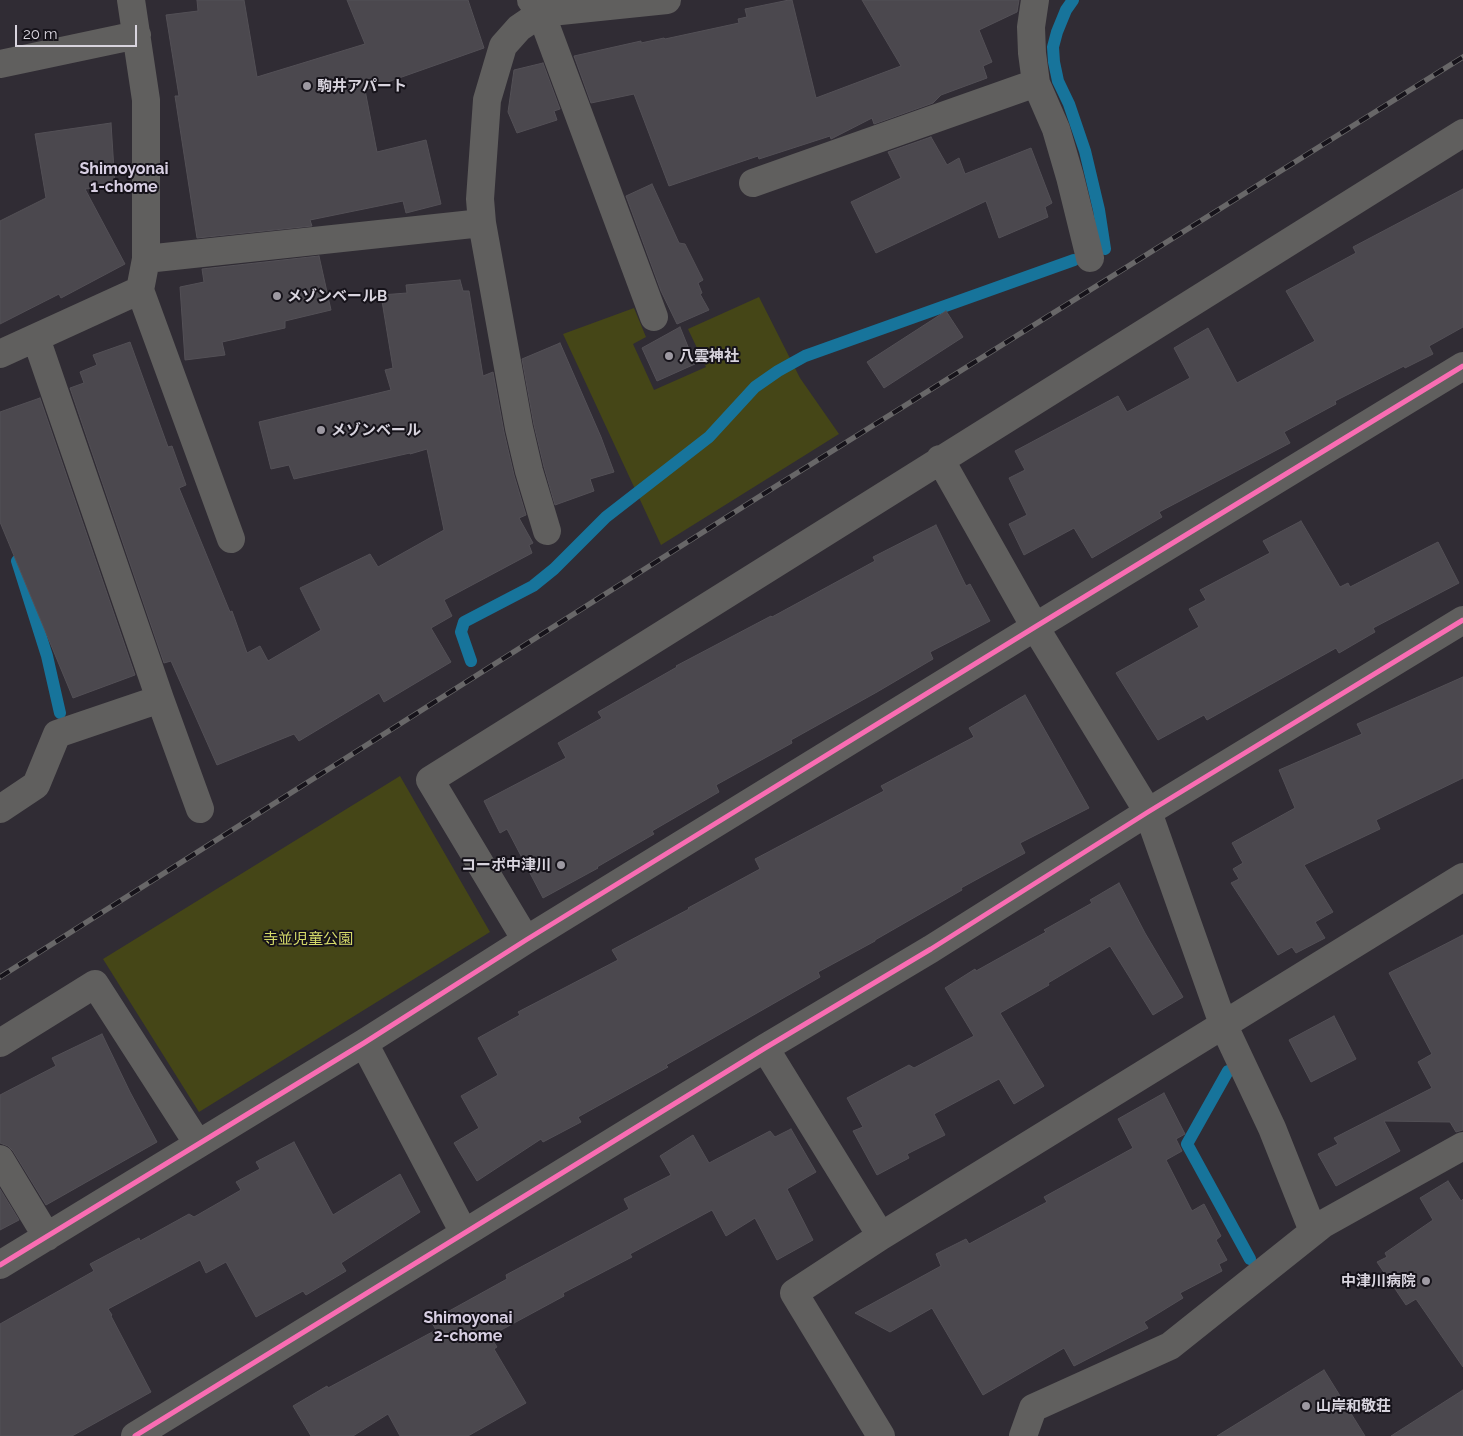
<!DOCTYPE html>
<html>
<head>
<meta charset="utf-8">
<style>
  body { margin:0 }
  #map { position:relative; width:1463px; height:1436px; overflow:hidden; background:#302c34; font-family:Raleway,sans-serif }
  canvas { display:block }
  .scale { position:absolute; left:15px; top:25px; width:122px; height:22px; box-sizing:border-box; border:2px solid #d8d4de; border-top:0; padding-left:6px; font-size:15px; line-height:18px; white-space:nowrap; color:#d8d4de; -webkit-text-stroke:4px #16131a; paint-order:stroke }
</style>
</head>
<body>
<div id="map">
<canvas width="1463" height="1436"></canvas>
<div class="scale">20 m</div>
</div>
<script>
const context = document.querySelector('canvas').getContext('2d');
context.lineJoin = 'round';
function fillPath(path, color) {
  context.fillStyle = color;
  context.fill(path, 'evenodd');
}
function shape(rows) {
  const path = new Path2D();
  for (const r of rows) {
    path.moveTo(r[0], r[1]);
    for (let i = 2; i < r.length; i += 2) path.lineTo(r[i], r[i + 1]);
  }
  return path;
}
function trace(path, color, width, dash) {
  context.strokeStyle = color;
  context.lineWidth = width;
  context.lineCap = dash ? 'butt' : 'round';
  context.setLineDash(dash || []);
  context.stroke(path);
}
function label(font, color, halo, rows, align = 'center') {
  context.font = font + ' Raleway,"Noto Sans JP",sans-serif';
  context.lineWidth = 4;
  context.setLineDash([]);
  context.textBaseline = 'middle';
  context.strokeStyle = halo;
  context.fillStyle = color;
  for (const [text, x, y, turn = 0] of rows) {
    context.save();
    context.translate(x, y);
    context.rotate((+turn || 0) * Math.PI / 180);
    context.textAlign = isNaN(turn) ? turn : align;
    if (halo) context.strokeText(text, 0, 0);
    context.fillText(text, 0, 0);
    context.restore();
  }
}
fillPath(shape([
  [759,297,800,378,839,434,661,545,563,334,634,308,646,337,633,344,654,390,706,367,688,329],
  [400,776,490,932,199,1112,103,959]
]), '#454617');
trace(shape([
  [1073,0,1066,10,1057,32,1053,47,1054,62,1058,81,1069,104,1085,151,1099,210,1105,249],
  [17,561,47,656,60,713],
  [471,661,461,632,464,622,533,586,554,569,606,517,709,437,755,387,778,371,805,356,1074,260],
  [1228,1071,1187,1144,1250,1259]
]), '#17749b', 12);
const building = shape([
  [197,0,244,0,257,77,365,44,347,0,468,0,484,48,365,90,377,152,426,140,441,204,406,213,403,201,310,220,312,226,197,238,175,96,179,96,166,15,198,11,197,0],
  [789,0,792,0,816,98,901,66,862,0,1019,0,1017,12,979,30,992,62,983,66,987,78,941,95,933,103,874,124,872,118,831,139,830,136,759,159,758,156,669,186,634,94,591,103,574,56,641,41,641,43,664,38,665,39,739,23,738,19,747,17,745,9,789,0],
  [543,63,560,109,554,111,557,120,517,133,508,112,514,70,543,63],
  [111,123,115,186,85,189,125,264,61,298,59,294,0,324,0,221,46,198,35,134,111,123],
  [931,137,947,165,959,158,965,174,1031,148,1052,203,1045,207,1048,217,999,238,986,201,876,253,851,202,901,178,888,152,931,137],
  [652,184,679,243,685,244,703,280,698,283,702,293,700,294,709,310,677,324,661,291,626,196,652,184],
  [1463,189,1463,327,1429,346,1433,354,1405,368,1404,366,1335,401,1336,404,1284,432,1290,443,1159,512,1162,517,1092,558,1074,528,1024,555,1009,524,1027,515,1009,478,1025,470,1015,451,1118,396,1127,412,1190,378,1174,348,1208,328,1237,383,1315,341,1286,291,1356,253,1353,247,1463,189],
  [319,256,331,310,285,321,285,328,222,342,225,355,185,360,180,287,204,282,202,269,319,256],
  [460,280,463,291,469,291,483,376,493,372,504,432,514,475,526,515,519,518,533,543,529,545,532,553,444,600,452,616,431,628,451,662,384,702,379,693,299,741,294,734,217,765,171,661,164,663,70,388,84,383,80,372,97,365,93,355,130,342,168,447,172,446,186,485,179,488,230,612,232,611,247,653,260,646,268,661,321,630,300,588,370,554,378,567,444,530,427,449,410,454,410,453,294,479,289,465,271,469,259,422,391,390,385,370,393,368,381,295,407,293,406,285,460,280],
  [946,311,963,337,884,388,867,362,946,311],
  [680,327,695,364,657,381,642,348,680,327],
  [560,343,601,437,614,472,590,479,594,491,555,505,544,467,534,425,522,359,560,343],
  [40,398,135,675,73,698,0,522,0,412,40,398],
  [1301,521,1340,587,1348,583,1350,587,1438,542,1459,583,1373,628,1375,632,1339,653,1336,648,1207,720,1204,715,1158,740,1116,673,1199,627,1189,609,1206,600,1200,590,1270,553,1263,541,1301,521],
  [936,525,966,586,970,584,990,621,930,652,933,659,877,692,791,740,792,743,716,785,719,792,652,831,654,834,597,867,598,868,543,898,507,829,500,833,484,801,566,758,558,743,602,718,598,712,677,667,676,666,771,616,772,617,875,561,873,557,936,525],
  [1463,677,1463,778,1376,820,1380,829,1304,865,1333,912,1315,922,1325,938,1296,953,1292,947,1278,955,1231,883,1239,879,1233,869,1243,863,1232,843,1295,808,1279,770,1362,734,1357,724,1463,677],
  [1025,695,1089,808,1020,843,1025,853,961,888,962,890,875,940,875,941,818,972,820,977,666,1065,668,1067,578,1117,581,1122,543,1142,541,1139,477,1181,454,1143,479,1128,461,1096,498,1075,478,1038,520,1015,518,1012,618,960,612,950,689,909,688,908,760,869,755,859,884,791,881,786,974,737,969,728,1025,695],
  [1119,883,1145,933,1183,997,1153,1015,1110,946,1048,983,1049,985,1000,1013,1044,1086,1014,1104,999,1079,934,1114,945,1135,907,1154,909,1158,877,1175,853,1131,863,1127,847,1098,909,1065,914,1068,974,1036,945,988,975,969,976,971,1046,932,1044,930,1092,903,1090,900,1119,883],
  [1463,935,1463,1130,1456,1132,1450,1122,1384,1121,1400,1151,1336,1186,1318,1154,1338,1144,1334,1138,1432,1088,1418,1062,1432,1054,1389,973,1463,935],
  [1334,1016,1356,1059,1311,1082,1289,1040,1334,1016],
  [102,1034,130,1092,157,1142,46,1205,13,1151,8,1146,0,1143,0,1095,56,1066,52,1058,102,1034],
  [1164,1093,1185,1134,1176,1139,1182,1151,1166,1160,1192,1211,1204,1204,1221,1236,1216,1240,1227,1260,1219,1264,1222,1271,1180,1293,1183,1298,1144,1322,1148,1328,1074,1366,1064,1348,983,1395,932,1308,890,1332,855,1313,941,1266,936,1254,966,1239,969,1244,1047,1202,1044,1197,1133,1148,1118,1119,1164,1093],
  [791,1129,816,1172,787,1189,813,1240,777,1260,755,1218,726,1236,712,1210,630,1254,632,1257,563,1293,564,1296,490,1336,497,1347,494,1349,526,1403,468,1436,400,1436,388,1414,353,1436,311,1436,293,1406,327,1386,328,1388,436,1330,431,1321,507,1279,506,1275,629,1209,624,1199,671,1175,660,1156,693,1135,709,1163,770,1131,775,1137,791,1129],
  [294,1142,333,1215,400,1174,420,1212,341,1263,346,1271,306,1295,303,1291,256,1317,226,1262,206,1273,200,1260,108,1309,112,1315,111,1316,151,1392,72,1436,0,1436,0,1324,94,1271,90,1264,139,1238,140,1241,189,1214,194,1217,241,1190,236,1182,260,1169,256,1162,294,1142],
  [1448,1181,1461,1201,1463,1199,1463,1367,1416,1299,1406,1305,1377,1262,1387,1257,1385,1253,1433,1220,1420,1198,1448,1181],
  [0,1189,19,1220,0,1230,0,1189],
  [1324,1370,1365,1436,1217,1436,1324,1370],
  [1463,1390,1463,1436,1391,1436,1463,1390]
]);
fillPath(building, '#4b484e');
trace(building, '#535056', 1);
trace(shape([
  [131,0,146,100,146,259,140,290,231,539],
  [531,0,541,13,654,317],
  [1035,0,1031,27,1032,53,1036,83,1056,129,1070,177,1090,258],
  [0,64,137,35],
  [753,183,1036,83],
  [482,223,519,428,529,471,547,531],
  [146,259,482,223,480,199,487,100,503,46,519,28,541,13,667,0],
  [36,338,160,699,200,809],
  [0,354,140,290],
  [940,459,1035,627,1148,812,1223,1024,1272,1128,1313,1231],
  [0,809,36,785,57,734,160,699],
  [526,940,430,780,1463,133],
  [0,1043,95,984,198,1144],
  [364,1043,464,1233],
  [765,1048,881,1236],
  [0,1159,47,1237],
  [0,1265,364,1043,526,940,1035,627,1463,366],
  [135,1436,765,1048,931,949,1148,812,1463,620],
  [881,1436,794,1293,881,1236,1463,877],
  [1023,1436,1033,1408,1170,1346,1323,1224,1463,1146]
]), '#605f5e', 28);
const rail = shape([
  [0,977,757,498,1463,57]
]);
trace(rail, '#686768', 5.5);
trace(rail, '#16131a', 4, [11]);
trace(shape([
  [0,1265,364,1043,526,940,1035,627,1463,366],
  [135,1436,765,1048,931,949,1148,812,1463,620]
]), '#f96db3', 5);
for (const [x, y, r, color] of [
  [307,86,5,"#9d99a2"],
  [277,296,5,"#9d99a2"],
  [669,356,5,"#9d99a2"],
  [321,430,5,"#9d99a2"],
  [561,865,5,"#9d99a2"],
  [1426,1281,5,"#9d99a2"],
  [1306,1406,5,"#9d99a2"]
]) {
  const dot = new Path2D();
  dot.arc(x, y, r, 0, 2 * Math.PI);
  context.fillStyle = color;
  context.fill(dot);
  trace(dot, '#16131a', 2);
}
label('bold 15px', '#d8d4de', '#16131a', [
  ["駒井アパート",317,86],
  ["メゾンベールB",287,296],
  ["八雲神社",679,356],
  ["メゾンベール",331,430],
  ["コーポ中津川",551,865,"right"],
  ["中津川病院",1416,1281,"right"],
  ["山岸和敬荘",1316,1406]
], 'left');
label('15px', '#d5da69', '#16131a', [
  ["寺並児童公園",308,939]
]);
label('bold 16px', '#d8cfe3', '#16131a', [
  ["Shimoyonai",124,169],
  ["1-chome",124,187],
  ["Shimoyonai",468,1318],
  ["2-chome",468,1336]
]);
</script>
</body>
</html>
